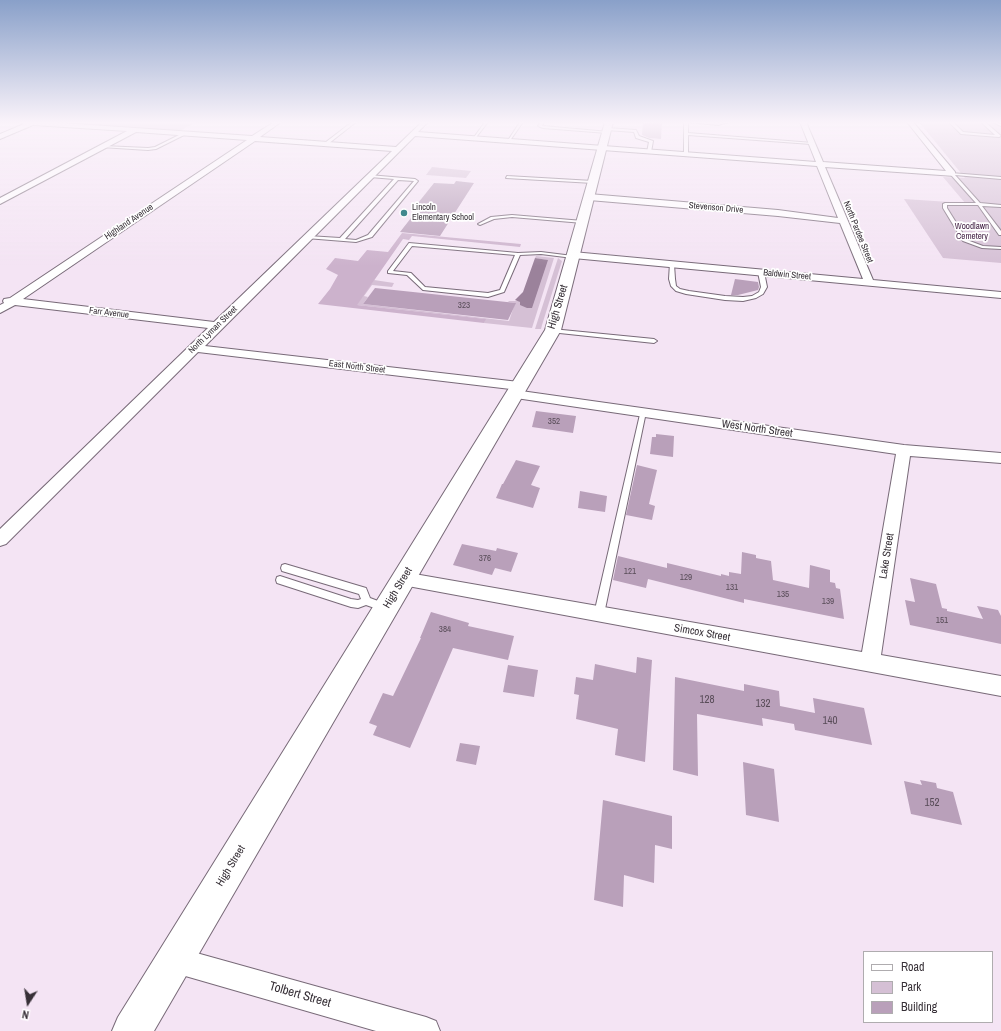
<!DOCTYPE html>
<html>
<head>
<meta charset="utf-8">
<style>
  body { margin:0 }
  #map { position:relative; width:1001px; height:1031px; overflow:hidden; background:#f4e4f4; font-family:"Archivo Narrow",sans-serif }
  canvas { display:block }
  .legend { position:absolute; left:863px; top:951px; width:130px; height:72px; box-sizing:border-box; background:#fff; border:1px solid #afacaf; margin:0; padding:5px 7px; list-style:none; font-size:12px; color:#373037 }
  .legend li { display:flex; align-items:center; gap:8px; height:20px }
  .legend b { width:20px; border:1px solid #afacaf }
  .north { position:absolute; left:8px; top:983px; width:40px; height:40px; -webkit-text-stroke:3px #fff; paint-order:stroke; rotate:192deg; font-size:11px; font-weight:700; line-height:16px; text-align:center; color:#373037 }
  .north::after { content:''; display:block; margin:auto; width:14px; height:18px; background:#373037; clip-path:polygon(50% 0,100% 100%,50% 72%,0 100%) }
</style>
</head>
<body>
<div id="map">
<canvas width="1001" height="1031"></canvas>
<ul class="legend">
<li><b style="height:5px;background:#fff"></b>Road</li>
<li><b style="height:11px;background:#d5c0d5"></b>Park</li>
<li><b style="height:11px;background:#b9a0ba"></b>Building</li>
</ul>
<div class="north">N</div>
</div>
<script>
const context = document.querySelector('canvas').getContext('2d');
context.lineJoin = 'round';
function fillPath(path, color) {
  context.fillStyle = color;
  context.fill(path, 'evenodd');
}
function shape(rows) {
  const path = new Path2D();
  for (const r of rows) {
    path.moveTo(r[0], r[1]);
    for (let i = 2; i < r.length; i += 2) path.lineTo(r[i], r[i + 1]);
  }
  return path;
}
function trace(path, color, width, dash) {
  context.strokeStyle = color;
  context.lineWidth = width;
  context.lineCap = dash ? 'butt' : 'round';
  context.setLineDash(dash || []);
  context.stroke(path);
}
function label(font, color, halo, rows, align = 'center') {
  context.font = font + ' "Archivo Narrow",sans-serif';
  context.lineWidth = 3.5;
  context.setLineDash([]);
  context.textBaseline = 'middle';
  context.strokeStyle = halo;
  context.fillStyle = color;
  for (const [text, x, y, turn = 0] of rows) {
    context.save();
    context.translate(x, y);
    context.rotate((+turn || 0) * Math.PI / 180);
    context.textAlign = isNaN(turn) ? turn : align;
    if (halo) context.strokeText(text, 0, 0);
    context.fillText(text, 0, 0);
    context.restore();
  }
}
fillPath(shape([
  [38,122,196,122,178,132],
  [919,122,1001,122,1001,263,943,258,904,199,965,203,943,177,965,178],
  [432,167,471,171,466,178,426,175],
  [536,256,554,258,532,328,484,323,485,319,356,305,374,280,394,283,392,287,372,285,364,296,368,297,363,304,509,321,515,303,508,302,509,301,519,301,521,303,520,305,547,260,535,258],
  [558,258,562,261,542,325,541,329,535,329]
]), '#d5c0d5');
fillPath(shape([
  [402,233,521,244,520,247,412,236,409,240,403,239,357,305,486,319,484,323,318,304,330,289,338,275,326,269,335,258,358,261,367,250,388,252]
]), '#ccb2cc');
fillPath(shape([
  [535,258,548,260,532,308,527,308,520,305,520,302,515,300,523,292]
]), '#9b829b');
fillPath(shape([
  [643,122,662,123,661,139,649,138,642,135],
  [456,181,474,183,440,236,400,232,418,209,414,208,434,183,454,184],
  [735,279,758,282,759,287,758,290,738,295,731,295],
  [375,288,413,292,516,303,508,320,363,304],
  [536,411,576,416,573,433,532,427],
  [656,434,674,436,673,457,650,454,652,437,656,437],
  [516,460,540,466,531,485,540,488,533,508,496,498,502,484,503,484],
  [637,465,657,470,649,504,655,506,652,520,626,515],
  [580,491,607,496,605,512,578,508],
  [462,544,496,551,497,548,518,553,511,572,495,568,492,575,453,565],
  [742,552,756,555,756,558,771,561,773,580,809,588,810,565,830,570,830,582,835,583,836,588,840,589,844,619,744,599,744,603,648,579,646,588,613,580,618,556,667,568,667,563,721,576,721,574,729,576,729,572,741,574],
  [910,578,936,584,942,608,947,609,947,611,983,619,977,606,998,610,1001,616,1001,644,910,625,905,600,915,602],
  [431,612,469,623,468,626,514,636,508,660,453,648,410,748,373,735,377,726,369,723,383,693,393,696,421,638,420,638],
  [637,657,652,660,645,762,615,755,618,729,576,719,579,695,574,694,576,677,593,680,595,664,636,673],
  [508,665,538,670,534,697,503,692],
  [675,677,744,691,744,684,779,691,780,706,815,713,813,698,864,708,872,745,795,730,794,724,762,718,763,726,697,714,698,776,673,770],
  [460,743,480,746,476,765,456,761],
  [743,762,774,769,779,822,746,815],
  [920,780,936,783,937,788,953,792,962,825,911,814,904,781,922,785],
  [603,800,672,816,672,849,655,845,654,883,624,875,623,907,594,900]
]), '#b9a0ba');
const lane = shape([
  [352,122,356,122,328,144,326,144,326,142,352,122],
  [485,122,488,122,474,140,472,140,485,122],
  [520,122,523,122,509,142,507,142,520,122],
  [541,122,544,122,542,126,543,126,609,132,607,133,543,128,538,126,541,122],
  [684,122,688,122,688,133,813,143,811,144,688,135,688,155,686,156,684,155,684,122],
  [689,122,718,123,729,122,718,125,689,122],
  [949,122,953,122,963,132,995,135,981,122,985,122,1001,136,999,137,961,134,949,122],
  [992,122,996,122,1001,124,1001,126,992,122],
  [608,128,636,130,639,136,653,141,651,152,649,153,647,152,649,142,636,138,634,132,607,130,608,128],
  [185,132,188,133,156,149,148,150,101,147,103,146,148,148,155,147,185,132],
  [951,173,1001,177,1001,179,955,175,980,203,1001,205,1001,207,982,206,1001,231,1001,235,999,235,978,205,947,205,947,208,967,240,983,246,1001,247,1001,249,982,248,963,241,943,208,943,204,945,203,976,203,951,175,951,173],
  [369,175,415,179,418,181,372,237,356,242,306,238,306,236,308,236,340,238,394,179,370,177,369,175],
  [398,180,414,181,368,235,356,240,345,239,398,180],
  [507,176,593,181,595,182,593,183,506,178,507,176],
  [512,215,583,221,585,222,583,223,512,217,494,219,480,225,478,224,491,217,512,215],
  [409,243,518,253,541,252,573,256,575,257,573,258,541,254,520,255,504,292,488,297,423,290,407,275,388,273,388,271,409,243],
  [412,246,515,255,500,290,488,293,425,287,411,273,393,271,412,246],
  [670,263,674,264,675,279,676,286,680,289,689,291,725,296,743,297,752,296,759,292,761,287,758,272,761,270,764,272,767,287,763,294,756,298,743,301,725,300,686,294,676,291,671,286,669,279,670,263],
  [552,329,654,339,657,341,654,343,550,332,550,330,552,329],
  [641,410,645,410,646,412,604,614,602,617,599,618,596,617,594,614,641,410],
  [285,564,366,588,370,598,386,604,388,607,386,610,383,611,366,605,358,608,351,607,277,583,276,580,277,577,280,576,351,599,358,600,361,599,359,594,282,571,281,568,282,565,285,564]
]);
const street = shape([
  [21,122,47,122,252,136,274,122,281,122,260,137,396,147,422,122,428,122,418,132,816,162,800,122,806,122,823,162,946,171,907,122,913,122,955,172,955,176,825,167,873,280,1001,292,1001,298,573,258,568,255,573,252,863,279,840,223,778,216,589,200,585,197,589,194,778,210,838,218,817,166,415,136,205,346,519,382,524,383,525,386,524,389,519,390,198,352,6,544,0,546,0,529,208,328,15,305,0,313,0,305,4,303,3,301,4,299,10,298,247,140,136,132,0,204,0,198,127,131,33,125,0,139,0,134,24,124,21,122],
  [255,141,392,151,214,322,23,299,255,141],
  [514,390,904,445,1001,453,1001,463,910,456,881,655,1001,676,1001,696,397,584,394,579,397,574,403,572,862,652,896,454,509,397,507,394,509,391,514,390],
  [175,947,426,1017,436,1021,440,1031,376,1031,175,973,166,969,162,960,166,951,175,947]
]);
const secondary = shape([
  [605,122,613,122,561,330,154,1031,112,1031,118,1017,545,330,605,122]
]);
trace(lane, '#786a78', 2);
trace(street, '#786a78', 2);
trace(secondary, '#786a78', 2);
fillPath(lane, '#fff');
fillPath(street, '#fff');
fillPath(secondary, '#fff');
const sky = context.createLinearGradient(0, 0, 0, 266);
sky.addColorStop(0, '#89a0c9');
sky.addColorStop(0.46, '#faf3fa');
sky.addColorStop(1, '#faf3fa00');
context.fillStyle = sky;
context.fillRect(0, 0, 1001, 266);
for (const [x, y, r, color] of [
  [404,213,4,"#41898e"]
]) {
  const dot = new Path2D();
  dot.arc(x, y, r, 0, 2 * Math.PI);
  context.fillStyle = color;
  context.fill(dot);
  trace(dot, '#fff', 1.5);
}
label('9px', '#373037', '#fff', [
  ["Lincoln",412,208],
  ["Elementary School",412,218]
], 'left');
label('9px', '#373037', '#fff', [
  ["Stevenson Drive",716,208,5],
  ["Highland Avenue",129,222,-34],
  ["North Pardee Street",858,232,68],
  ["Baldwin Street",787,275,5],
  ["Farr Avenue",109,313,7],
  ["North Lyman Street",213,330,-44],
  ["East North Street",357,367,7]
]);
label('9px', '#3f1d41', '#fff', [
  ["Woodlawn",972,227],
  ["Cemetery",972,237]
]);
label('9px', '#584c58', null, [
  ["323",464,306],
  ["352",554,422],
  ["376",485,559],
  ["121",630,572],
  ["129",686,578],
  ["131",732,588],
  ["135",783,595],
  ["139",828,602],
  ["151",942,621],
  ["384",445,630]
]);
label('11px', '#373037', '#fff', [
  ["High Street",558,307,-73],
  ["West North Street",757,429,8],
  ["Lake Street",887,556,-81],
  ["High Street",398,588,-59],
  ["Simcox Street",702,633,10],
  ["High Street",231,866,-59]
]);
label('11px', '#584c58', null, [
  ["128",707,700],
  ["132",763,704],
  ["140",830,721],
  ["152",932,803]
]);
label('13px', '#373037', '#fff', [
  ["Tolbert Street",300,995,16]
]);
</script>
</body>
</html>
